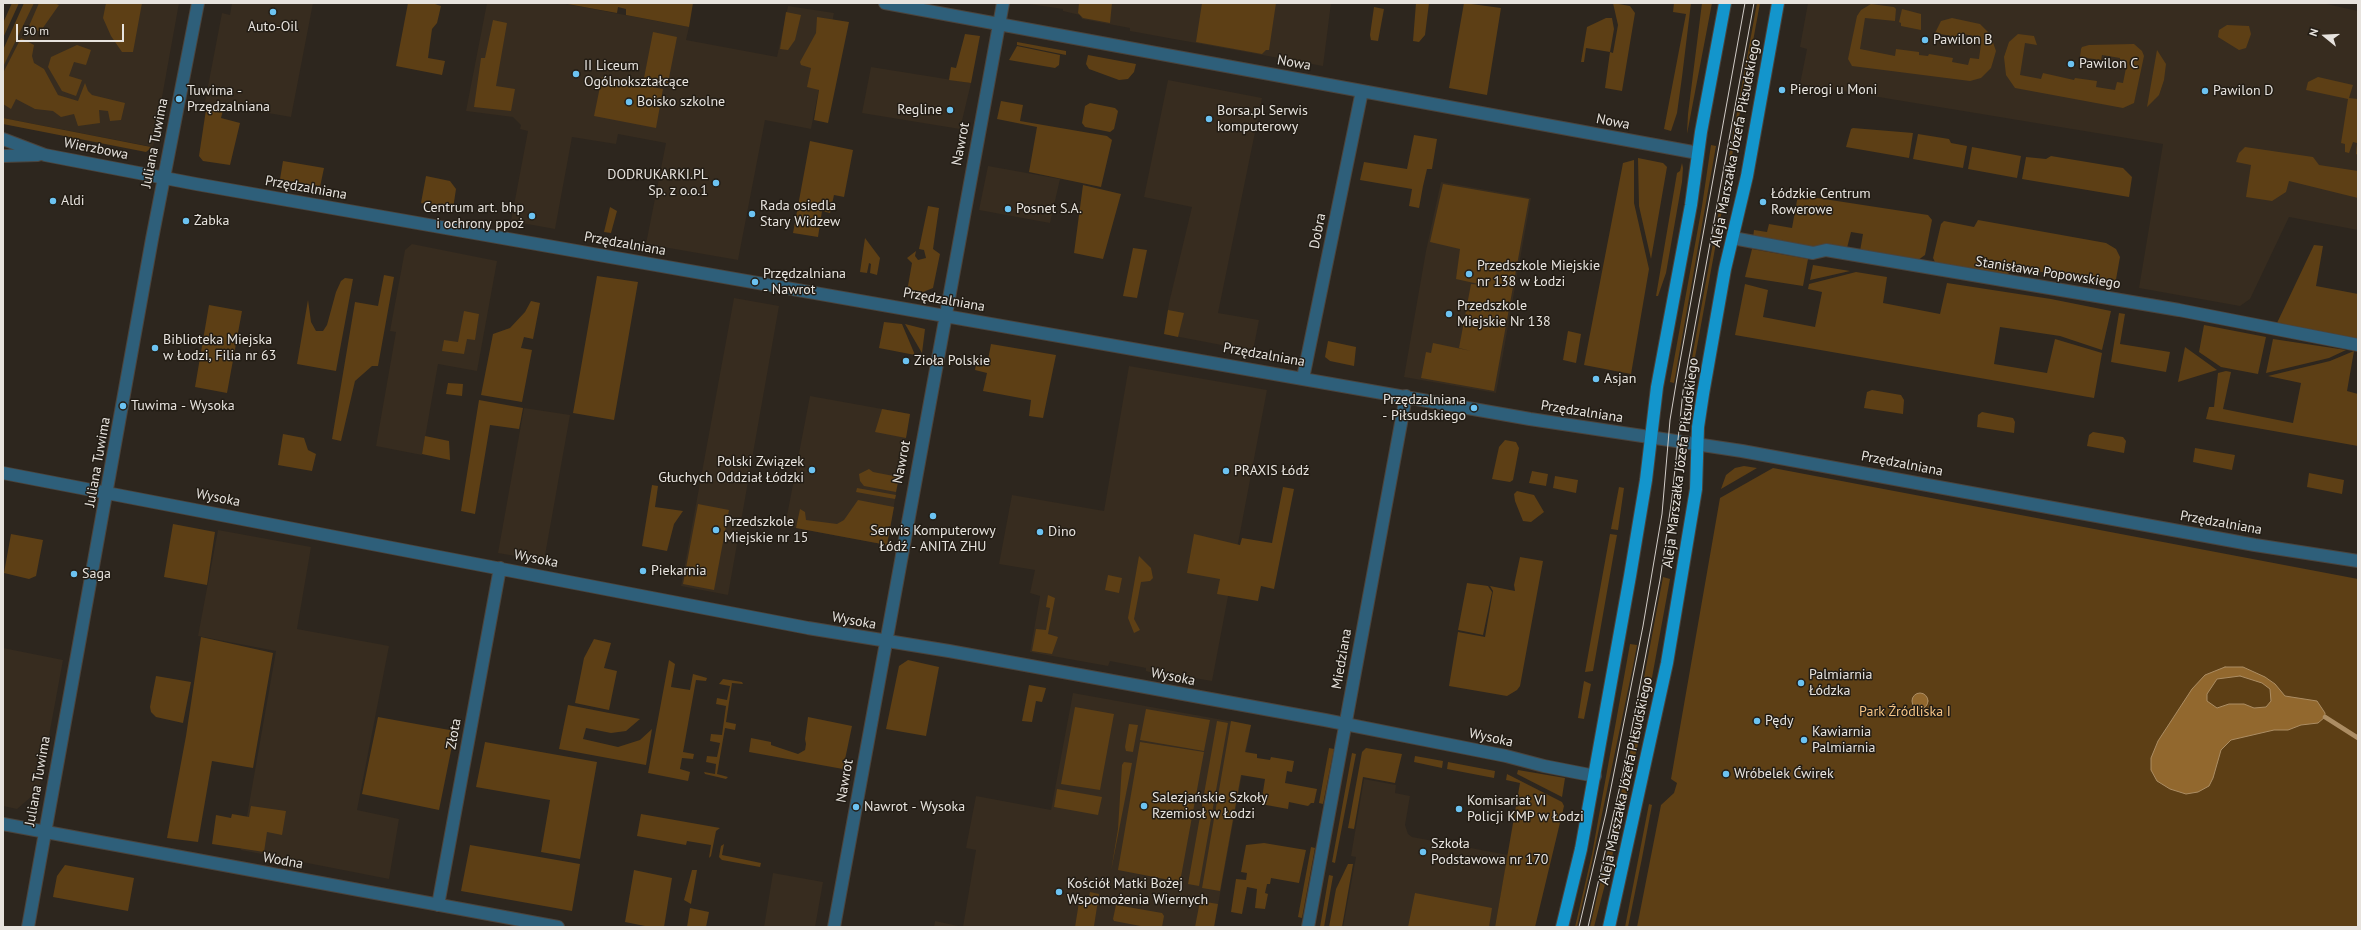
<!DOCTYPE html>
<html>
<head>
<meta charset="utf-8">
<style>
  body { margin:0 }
  #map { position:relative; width:2361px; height:930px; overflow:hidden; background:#2d261e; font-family:"PT Sans",sans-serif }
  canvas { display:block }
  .frame { position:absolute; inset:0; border:4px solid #e7e3de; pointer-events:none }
  .north { position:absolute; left:2305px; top:16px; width:40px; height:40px; -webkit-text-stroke:3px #231d15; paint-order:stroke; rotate:288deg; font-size:11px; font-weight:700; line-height:16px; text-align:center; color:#e7e3de }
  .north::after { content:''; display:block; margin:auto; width:14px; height:18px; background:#e7e3de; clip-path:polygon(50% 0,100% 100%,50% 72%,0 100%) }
  .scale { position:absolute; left:16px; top:24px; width:108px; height:18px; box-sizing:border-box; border:2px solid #e7e3de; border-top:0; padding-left:5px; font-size:12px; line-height:14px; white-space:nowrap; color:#e7e3de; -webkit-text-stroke:3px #231d15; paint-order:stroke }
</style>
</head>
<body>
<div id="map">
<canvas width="2361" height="930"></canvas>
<div class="frame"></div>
<div class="north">N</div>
<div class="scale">50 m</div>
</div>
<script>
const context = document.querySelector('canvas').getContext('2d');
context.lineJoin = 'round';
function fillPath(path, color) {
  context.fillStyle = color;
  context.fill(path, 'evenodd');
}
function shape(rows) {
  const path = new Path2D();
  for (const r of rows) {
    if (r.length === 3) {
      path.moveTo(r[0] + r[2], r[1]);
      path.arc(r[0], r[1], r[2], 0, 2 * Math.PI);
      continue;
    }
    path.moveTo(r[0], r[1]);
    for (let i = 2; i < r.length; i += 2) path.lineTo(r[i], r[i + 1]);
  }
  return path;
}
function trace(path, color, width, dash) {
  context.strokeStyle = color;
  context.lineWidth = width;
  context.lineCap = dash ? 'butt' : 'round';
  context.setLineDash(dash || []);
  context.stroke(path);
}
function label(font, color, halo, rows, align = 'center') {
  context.font = font + ' "PT Sans",sans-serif';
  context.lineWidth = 3;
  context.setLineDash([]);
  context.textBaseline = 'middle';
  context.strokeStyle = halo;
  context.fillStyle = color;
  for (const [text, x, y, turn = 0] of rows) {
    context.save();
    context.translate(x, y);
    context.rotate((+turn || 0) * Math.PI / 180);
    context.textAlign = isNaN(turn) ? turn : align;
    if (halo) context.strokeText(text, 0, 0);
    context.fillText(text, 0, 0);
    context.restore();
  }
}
fillPath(shape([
  [33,3,179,3,153,147,3,118,3,66],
  [232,3,313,3,291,117,205,102,222,13,230,15],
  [487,3,561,3,689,27,686,40,777,57,788,6,834,13,811,129,765,120,738,260,646,244,666,143,618,134,616,144,572,137,555,229,511,221,528,131,520,129,521,125,513,117,466,111],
  [1022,3,1331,3,1323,66,1130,31,1130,28,1082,19,1080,15,1063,11,1063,9],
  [1808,3,2322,3,2358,11,2358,230,2289,217,2250,299,2240,306,2139,288,2163,144,1800,84,1807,49,1800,47],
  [871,67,971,83,960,129,862,113],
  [1168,80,1262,98,1218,313,1259,320,1253,351,1164,334,1169,303,1192,207,1144,197],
  [988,166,1060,179,1050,223,979,210],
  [1441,182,1531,198,1496,393,1404,377,1426,251],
  [412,244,497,261,477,371,438,364,422,455,376,446,396,332,390,331,405,250],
  [734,298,779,306,728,595,681,586],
  [1129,366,1267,390,1212,681,1194,678,1193,681,1169,675,1168,677,1146,671,1146,668,1110,661,1108,666,1030,652,1040,596,1030,593,1035,570,999,564,1012,495,1104,511],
  [810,396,910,414,887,545,785,526],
  [524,408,570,415,544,561,498,553],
  [218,530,311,547,297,629,389,646,357,810,399,819,389,879,241,850,276,651,198,636],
  [3,648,63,660,39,790,17,809,3,806],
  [1073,693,1251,725,1214,927,934,927,935,921,963,927,976,850,966,848,976,796,1051,810],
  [1364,779,1396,785,1395,793,1410,796,1405,825,1408,834,1412,837,1508,855,1495,927,1343,927,1356,857,1351,856],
  [773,873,823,882,815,927,764,927]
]), '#372c1f');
fillPath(shape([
  [12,3,19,3,3,38,3,23],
  [24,3,34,3,3,67,3,50],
  [39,3,54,3,59,5,40,32,29,26],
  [106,3,142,3,133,52,122,52,111,36,103,18],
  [408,3,432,3,441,6,437,23,432,29,428,58,445,61,442,75,396,66],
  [562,3,693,3,689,27,626,15,626,9,618,7,617,13],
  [1079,3,1112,3,1110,23,1083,18,1078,13],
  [1202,3,1276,3,1269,50,1266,50,1262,54,1196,42],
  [1416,3,1429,3,1425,35,1419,42,1413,41],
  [1464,3,1501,8,1487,95,1449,88],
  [1613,3,1630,6,1635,13,1622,91,1605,88,1610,52,1586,48,1584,62,1581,62,1587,27,1606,18,1612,18,1614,29,1610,52,1613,53,1618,25],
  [1674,3,1691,3,1682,77,1677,113,1671,131,1664,129,1686,14,1673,12],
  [1702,3,1712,3,1687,134,1688,114],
  [1757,3,1760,3,1690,385,1687,385],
  [1871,4,1894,7,1896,9,1895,21,1865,18,1860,49,1895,56,1896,49,1919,52,1919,55,1928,56,1929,54,1953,58,1952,62,1968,65,1970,58,1979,59,1981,44,1973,42,1974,36,1958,33,1957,37,1935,33,1941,21,1952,18,1980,24,1990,34,1996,51,1991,68,1981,78,1970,81,1852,66,1848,59,1857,16,1861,10],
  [1374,7,1384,9,1378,41,1371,40,1370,35],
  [1902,9,1921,14,1921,30,1901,26,1901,23,1899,22],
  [786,12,801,15,795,40,788,50,780,49],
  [817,17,849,22,828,123,814,120,819,90,807,87,811,68,801,65,800,62,816,33],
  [493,20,507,23,496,86,515,89,511,111,474,107,481,58,485,58],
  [2227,25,2249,26,2251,34,2246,48,2239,50,2218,37,2219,30],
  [653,32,677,37,668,83,644,78],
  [965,34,980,36,971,83,949,80,951,67,956,68],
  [2018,34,2034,36,2037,45,2025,43,2020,75,2041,79,2043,73,2074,80,2075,78,2097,81,2096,87,2115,90,2117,82,2123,83,2126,68,2119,67,2120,58,2102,55,2101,60,2080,57,2081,49,2082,47,2089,45,2134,44,2142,51,2144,56,2134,103,2123,108,2015,88,2006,75,2004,57,2009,42],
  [21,38,34,45,32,56,34,63,44,69,58,95,78,101,85,83,88,91,92,95,125,103,121,120,110,121,108,111,99,110,100,123,78,126,74,114,61,117,53,111,35,109,16,99,11,109,3,104,3,73],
  [1017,42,1066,51,1066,55,1017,45],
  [77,45,91,50,86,65,74,62,69,76,82,80,76,96,62,91,48,67,51,57],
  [1017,46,1060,55,1059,65,1055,68,1009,60],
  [2157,50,2166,64,2164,80,2159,95,2147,107],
  [1088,55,1136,64,1134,72,1128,79,1119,80,1089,69,1086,64],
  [602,77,663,89,656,128,594,116],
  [2318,77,2353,85,2349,98,2358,99,2358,155,2356,154,2357,143,2353,142,2349,153,2345,152,2345,144,2341,143,2348,99,2306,90,2308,82],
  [1001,101,1023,105,1020,121,1107,136,1112,140,1101,187,1029,172,1037,127,997,119],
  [207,103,224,106,221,118,240,123,230,165,203,161,199,156],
  [1090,103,1115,108,1118,111,1114,129,1110,132,1085,127,1082,123,1085,106],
  [3,118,151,147,151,148,146,152,3,124],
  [1853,128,1913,133,1909,158,1846,147,1851,129],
  [1918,134,1949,139,1951,143,1967,146,1963,168,1913,159],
  [1414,135,1437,139,1432,169,1427,169,1423,186,1419,208,1409,206,1412,189,1360,180,1364,162,1407,169],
  [810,141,853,150,844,197,834,195,830,213,822,211,818,237,793,233],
  [1711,145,1716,146,1674,383,1670,382,1702,206],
  [1972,147,2021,156,2017,178,1968,169],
  [2245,147,2313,157,2319,165,2358,171,2358,198,2289,181,2286,192,2272,201,2246,197,2251,165,2236,162,2239,153],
  [2051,156,2123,168,2132,177,2129,197,2022,179,2026,157,2046,159],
  [1638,158,1663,163,1667,167,1651,259,1639,206],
  [1634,160,1634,203,1649,269,1631,374,1584,365,1623,163],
  [283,161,324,168,320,187,280,179],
  [1682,163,1683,168,1682,182,1666,273,1658,296,1656,296,1677,173,1680,171],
  [426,176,450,181,456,189,453,209,421,203],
  [1443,184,1529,199,1494,391,1421,378,1426,352,1431,353,1433,343,1471,351,1459,348,1471,284,1483,285,1456,279,1460,249,1430,242],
  [1083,185,1121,194,1103,259,1074,253],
  [1798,195,1928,215,1932,220,1925,255,1918,260,1860,251,1863,234,1851,232,1847,248,1812,248,1753,238,1754,230,1767,232,1769,224,1792,228],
  [928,206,939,208,933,249,940,254,933,288,923,292,904,289,908,286,912,263,907,258,916,251,915,256,918,260,926,258,924,250,919,249],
  [610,207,617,211,611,233,604,232],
  [1978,220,2106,243,2116,249,2120,257,2115,285,2014,267,2008,274,2000,276,1936,264,1933,258,1941,224,1944,221,1974,227],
  [865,238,880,258,877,275,870,273,871,264,869,263,867,273,860,272],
  [2314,245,2323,246,2316,286,2358,294,2358,339,2277,323],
  [1133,248,1147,250,1137,298,1123,296],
  [1752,249,1808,259,1803,286,1745,277],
  [1813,265,1850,271,1810,280],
  [1856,272,1887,277,1883,303,1940,314,1947,283,2051,299,2111,311,2102,350,2060,336,2000,327,1994,364,2047,373,2055,339,2102,353,2094,398,1735,335,1745,284,1768,290,1763,317,1815,327,1822,292,1808,289,1809,284],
  [384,275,394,277,378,366,372,366,355,381,341,441,332,439,355,302,378,306],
  [597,276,638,282,614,420,573,413],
  [345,278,353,279,336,371,297,364,308,300,311,322,316,331,323,331,327,325,336,292,341,281],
  [531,301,540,303,533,339,524,337,521,348,532,350,522,402,481,395,493,334,510,328,525,312],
  [209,305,242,311,227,393,195,387],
  [1168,310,1184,313,1178,337,1164,334],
  [464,311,479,314,475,340,467,339,464,354,442,351,444,340,458,342],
  [2119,313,2125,314,2120,344,2170,352,2166,372,2111,362],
  [884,322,902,324,915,355,879,348],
  [905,324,925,329,922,353],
  [2204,325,2266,337,2258,374,2221,367,2199,352],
  [1568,331,1581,334,1576,363,1563,360],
  [2273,339,2346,350,2329,358,2266,373],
  [1328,341,1356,347,1354,366,1330,361,1325,357],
  [991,344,1056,355,1043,418,1029,416,1031,400,983,391,987,373,975,370,977,359,988,360],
  [2185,347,2217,370,2178,382],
  [2354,351,2347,391,2358,394,2358,446,2206,419,2209,407,2214,407,2218,373,2226,371,2231,372,2223,409,2293,423,2301,383,2268,376,2330,361],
  [448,383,463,384,462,396,446,394],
  [1872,390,1901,395,1904,400,1903,414,1864,408,1867,392],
  [479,400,523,408,519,429,490,425,475,514,461,511],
  [882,409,910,414,906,438,875,432],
  [1982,412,2013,418,2015,422,2014,433,1977,427,1978,415],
  [2093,432,2123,437,2126,441,2124,453,2087,446,2089,435],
  [283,434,304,438,308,450,316,454,312,471,278,465],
  [425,436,449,441,450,460,422,454],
  [1505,440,1516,442,1519,448,1513,480,1510,482,1492,479,1499,447],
  [2195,448,2235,455,2232,470,2193,462],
  [1744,466,1757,468,1721,489,1726,475,1735,468],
  [1773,468,2358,579,2358,927,1637,927,1661,805,1674,793,1677,783,1671,779,1720,498],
  [869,469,873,472,899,477,896,492,864,486,860,481,859,474],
  [1532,471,1548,474,1546,486,1529,483],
  [2309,473,2344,480,2342,494,2307,487],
  [1555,476,1578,480,1576,493,1553,488],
  [652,485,658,486,655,507,683,511,674,524,667,551,642,546],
  [1283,487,1294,489,1274,589,1261,586,1258,601,1217,594,1220,579,1187,573,1194,534,1240,545,1242,538,1272,543],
  [1619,487,1624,488,1618,530,1611,529],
  [857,488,896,495,895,499,856,492],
  [1517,491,1534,495,1544,512,1531,522,1523,521,1515,501,1514,494],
  [858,500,894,507,887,545,796,528,800,509,805,512,806,520,837,524,844,520],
  [698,504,729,510,714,590,683,584],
  [173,524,215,532,207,585,164,577],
  [11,534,43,540,36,576,29,579,4,573],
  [1610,534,1617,535,1593,671,1585,672],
  [1139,556,1151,568,1153,578,1150,581,1141,582,1134,619,1140,630,1134,633,1128,618],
  [1520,557,1543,561,1520,686,1517,690,1507,696,1449,686,1458,632,1485,637,1493,591,1490,586,1515,591,1514,585],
  [1108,575,1122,578,1119,593,1105,590],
  [1663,577,1670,579,1647,705,1611,861,1594,927,1590,927,1628,763],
  [1467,583,1488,586,1492,592,1483,635,1458,630],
  [1048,595,1055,598,1048,634,1058,637,1052,654,1032,651,1036,629,1046,630,1050,608,1046,607],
  [201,637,273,653,253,768,212,761,198,842,167,838,186,736],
  [594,639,611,643,604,668,617,671,609,710,575,703,584,658],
  [1630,644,1637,645,1633,666,1592,862,1577,927,1575,927,1592,854],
  [669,660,675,664,671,687,690,690,693,674,707,678,706,681,696,680,683,752,694,754,693,759,682,758,680,769,690,772,688,781,648,773],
  [908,660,939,667,926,736,886,729,899,666],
  [156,676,191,682,183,723,156,717,151,712,150,707],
  [723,679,742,682,743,684,732,683,726,722,736,724,735,730,725,728,717,774,728,777,726,779,705,774,704,772,715,774,716,764,706,762,707,756,717,757,720,743,710,741,711,734,722,735,726,706,716,704,717,698,727,700,730,686,719,684],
  [1584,681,1591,684,1584,719,1578,718],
  [1029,685,1046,688,1042,702,1036,701,1032,722,1022,721],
  [568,705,640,719,626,731,611,733,586,728,583,739,618,747,640,740,652,729,646,765,559,749],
  [1075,707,1114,714,1100,790,1061,784],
  [1146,709,1210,720,1204,751,1140,740],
  [378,717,455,731,439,810,362,794],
  [808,717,852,726,843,769,749,752,751,738,771,742,771,745,798,754,805,750,806,744,805,739],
  [1217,721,1228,723,1199,886,1188,884],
  [1231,721,1251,725,1245,752,1257,754,1257,758,1270,760,1271,757,1294,761,1292,772,1287,771,1285,783,1317,789,1314,803,1311,803,1308,806,1289,802,1288,809,1261,804,1265,779,1241,775,1220,891,1202,888],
  [1129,724,1138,725,1133,752,1126,751,1125,747],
  [485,742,597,762,580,859,541,852,550,800,476,787],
  [1140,742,1204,752,1180,882,1118,870],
  [1329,748,1334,749,1323,804,1319,803],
  [1366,748,1402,754,1395,783,1363,777,1354,829,1348,828,1362,752],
  [1352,753,1356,754,1335,863,1332,862],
  [1415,756,1443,761,1442,768,1414,762],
  [1124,762,1132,763,1111,871,1118,829,1122,765],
  [1448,762,1495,771,1494,778,1447,769],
  [1518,770,1565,778,1562,797,1517,774],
  [1507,774,1562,802,1564,806,1535,927,1495,927,1520,783,1506,780],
  [1057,789,1102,797,1098,815,1054,807],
  [1649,804,1652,805,1642,858,1628,927,1625,927],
  [251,806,286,811,282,835,267,832,264,852,212,844,216,815,231,818,232,814,249,817],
  [641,814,720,828,716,831,711,856,709,858,711,845,687,841,686,845,637,836],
  [1264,843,1306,850,1299,883,1271,878,1270,884,1267,884,1265,893,1268,894,1265,909,1255,908,1257,889,1247,887,1242,914,1231,912,1236,879,1246,880,1247,873,1241,872,1246,845],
  [724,844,722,855,761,863,760,867,722,860,719,857,721,846],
  [470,845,580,864,572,911,461,891],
  [1311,847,1315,848,1302,918,1298,917],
  [1348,864,1353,864,1342,927,1329,927,1336,889],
  [65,865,134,878,128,911,53,897,57,876],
  [634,870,672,878,664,927,650,927,625,922],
  [692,870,697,870,691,904,684,900],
  [1329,875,1333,876,1324,927,1320,927],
  [1090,892,1099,894,1094,926,1075,927,1080,896,1089,897],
  [1415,893,1492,908,1489,927,1408,927],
  [1200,901,1218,904,1214,927,1195,927],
  [1116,905,1162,913,1164,916,1162,927,1146,927,1114,921,1113,919],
  [690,908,709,912,706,927,687,927]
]), '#5d3f15');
const water = shape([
  [2225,667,2243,667,2265,677,2275,684,2285,696,2317,701,2325,713,2325,717,2318,723,2301,725,2288,730,2274,730,2231,740,2221,750,2213,778,2209,786,2198,792,2186,794,2170,789,2157,781,2151,770,2151,758,2158,741,2192,689,2205,675,2225,667],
  [2240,676,2262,683,2270,689,2271,701,2266,707,2254,708,2244,704,2229,704,2217,708,2207,701,2207,694,2217,679,2240,676],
  [1920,701,8]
]);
fillPath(water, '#92682e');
trace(water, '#ac8d63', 1);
trace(shape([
  [2325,717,2358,738]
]), '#ac8d63', 4.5);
const minor = shape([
  [885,3,1698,153],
  [3,139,45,155,196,184,1530,419,1742,451,2255,545,2358,561],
  [3,156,38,155],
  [1733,238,1813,253,1826,250,2179,310,2358,345],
  [1303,378,1362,91],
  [3,473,808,628,949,651,1325,720,1506,756,1544,766,1595,776],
  [3,824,558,927],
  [438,905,500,568],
  [28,927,152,239,198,3],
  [834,927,1003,3],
  [1308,927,1406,396]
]);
const major = shape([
  [1562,927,1581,849,1630,576,1646,480,1657,387,1691,205,1701,132,1725,3],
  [1609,927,1667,663,1696,489,1698,427,1703,394,1725,269,1747,176,1778,3]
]);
trace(minor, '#4b443d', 14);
trace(major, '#4b443d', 14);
trace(minor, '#2e5f7a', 12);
trace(major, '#1395cc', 12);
trace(shape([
  [1579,927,1606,813,1643,626,1662,514,1670,420,1677,378,1745,3],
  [1588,927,1625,764,1660,580,1672,498,1683,391,1754,3]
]), '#d2cdc8', 1);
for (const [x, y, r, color] of [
  [273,12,4,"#6cc3f2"],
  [1925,40,4,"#6cc3f2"],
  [2071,64,4,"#6cc3f2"],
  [576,74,4,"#6cc3f2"],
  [1782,90,4,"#6cc3f2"],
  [2205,91,4,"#6cc3f2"],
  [179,99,4,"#6cc3f2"],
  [629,102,4,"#6cc3f2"],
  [950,110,4,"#6cc3f2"],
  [1209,119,4,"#6cc3f2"],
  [716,183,4,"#6cc3f2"],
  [53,201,4,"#6cc3f2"],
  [1763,202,4,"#6cc3f2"],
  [1008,209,4,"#6cc3f2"],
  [752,214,4,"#6cc3f2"],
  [532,216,4,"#6cc3f2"],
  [186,221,4,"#6cc3f2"],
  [1469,274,4,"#6cc3f2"],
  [755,282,4,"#6cc3f2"],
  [1449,314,4,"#6cc3f2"],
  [155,348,4,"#6cc3f2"],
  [906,361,4,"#6cc3f2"],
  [1596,379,4,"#6cc3f2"],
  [123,406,4,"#6cc3f2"],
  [1474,408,4,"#6cc3f2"],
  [812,470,4,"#6cc3f2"],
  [1226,471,4,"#6cc3f2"],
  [933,516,4,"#6cc3f2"],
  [716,530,4,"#6cc3f2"],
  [1040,532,4,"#6cc3f2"],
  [643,571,4,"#6cc3f2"],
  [74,574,4,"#6cc3f2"],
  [1801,683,4,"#6cc3f2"],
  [1757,721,4,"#6cc3f2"],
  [1804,740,4,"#6cc3f2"],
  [1726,774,4,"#6cc3f2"],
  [1144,806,4,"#6cc3f2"],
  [856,807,4,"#6cc3f2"],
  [1459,809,4,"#6cc3f2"],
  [1423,852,4,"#6cc3f2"],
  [1059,892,4,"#6cc3f2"]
]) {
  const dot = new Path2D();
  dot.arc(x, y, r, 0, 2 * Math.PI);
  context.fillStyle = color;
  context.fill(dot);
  trace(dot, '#231d15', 1.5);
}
label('14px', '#e7e3de', '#231d15', [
  ["Auto-Oil",273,27,"center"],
  ["Pawilon B",1933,40],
  ["Pawilon C",2079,64],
  ["II Liceum",584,66],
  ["Ogólnokształcące",584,82],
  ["Pierogi u Moni",1790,90],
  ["Tuwima -",187,91],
  ["Przędzalniana",187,107],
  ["Pawilon D",2213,91],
  ["Boisko szkolne",637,102],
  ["Regline",942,110,"right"],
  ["Borsa.pl Serwis",1217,111],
  ["komputerowy",1217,127],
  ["DODRUKARKI.PL",708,175,"right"],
  ["Sp. z o.o.1",708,191,"right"],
  ["Łódzkie Centrum",1771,194],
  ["Rowerowe",1771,210],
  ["Aldi",61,201],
  ["Rada osiedla",760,206],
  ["Stary Widzew",760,222],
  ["Centrum art. bhp",524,208,"right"],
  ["i ochrony ppoż",524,224,"right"],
  ["Posnet S.A.",1016,209],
  ["Żabka",194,221],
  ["Przedszkole Miejskie",1477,266],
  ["nr 138 w Łodzi",1477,282],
  ["Przędzalniana",763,274],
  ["- Nawrot",763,290],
  ["Przedszkole",1457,306],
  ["Miejskie Nr 138",1457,322],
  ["Biblioteka Miejska",163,340],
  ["w Łodzi, Filia nr 63",163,356],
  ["Zioła Polskie",914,361],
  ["Asjan",1604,379],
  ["Przędzalniana",1466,400,"right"],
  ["- Piłsudskiego",1466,416,"right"],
  ["Tuwima - Wysoka",131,406],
  ["Polski Związek",804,462,"right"],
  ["Głuchych Oddział Łódzki",804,478,"right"],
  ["PRAXIS Łódź",1234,471],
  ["Przedszkole",724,522],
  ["Miejskie nr 15",724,538],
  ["Serwis Komputerowy",933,531,"center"],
  ["Łódź - ANITA ZHU",933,547,"center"],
  ["Dino",1048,532],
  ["Piekarnia",651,571],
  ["Saga",82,574],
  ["Palmiarnia",1809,675],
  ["Łódzka",1809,691],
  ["Pędy",1765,721],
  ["Kawiarnia",1812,732],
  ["Palmiarnia",1812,748],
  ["Wróbelek Ćwirek",1734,774],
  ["Salezjańskie Szkoły",1152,798],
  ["Rzemiosł w Łodzi",1152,814],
  ["Komisariat VI",1467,801],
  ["Policji KMP w Łodzi",1467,817],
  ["Nawrot - Wysoka",864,807],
  ["Szkoła",1431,844],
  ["Podstawowa nr 170",1431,860],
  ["Kościół Matki Bożej",1067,884],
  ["Wspomożenia Wiernych",1067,900]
], 'left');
label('14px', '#e7e3de', '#231d15', [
  ["Nowa",1294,63,10],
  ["Nowa",1613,122,11],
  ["Juliana Tuwima",155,143,-79],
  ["Aleja Marszałka Józefa Piłsudskiego",1736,143,-79],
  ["Nawrot",961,144,-79],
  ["Wierzbowa",96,149,11],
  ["Przędzalniana",306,188,10],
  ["Dobra",1318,231,-79],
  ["Przędzalniana",625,244,10],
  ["Stanisława Popowskiego",2048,273,9],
  ["Przędzalniana",944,300,10],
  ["Przędzalniana",1264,355,10],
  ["Przędzalniana",1582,412,9],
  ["Juliana Tuwima",98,462,-80],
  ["Nawrot",902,462,-79],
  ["Aleja Marszałka Józefa Piłsudskiego",1681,463,-83],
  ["Przędzalniana",1902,464,11],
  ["Wysoka",218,498,11],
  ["Przędzalniana",2221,523,10],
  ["Wysoka",536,559,11],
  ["Wysoka",854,621,10],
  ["Miedziana",1342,659,-80],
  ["Wysoka",1173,677,11],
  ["Złota",454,734,-80],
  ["Wysoka",1491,738,12],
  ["Juliana Tuwima",38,781,-80],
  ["Nawrot",845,781,-80],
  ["Aleja Marszałka Józefa Piłsudskiego",1626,781,-78],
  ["Wodna",283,861,10]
]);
label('14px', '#f7c586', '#231d15', [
  ["Park Źródliska I",1905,712]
]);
</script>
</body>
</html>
